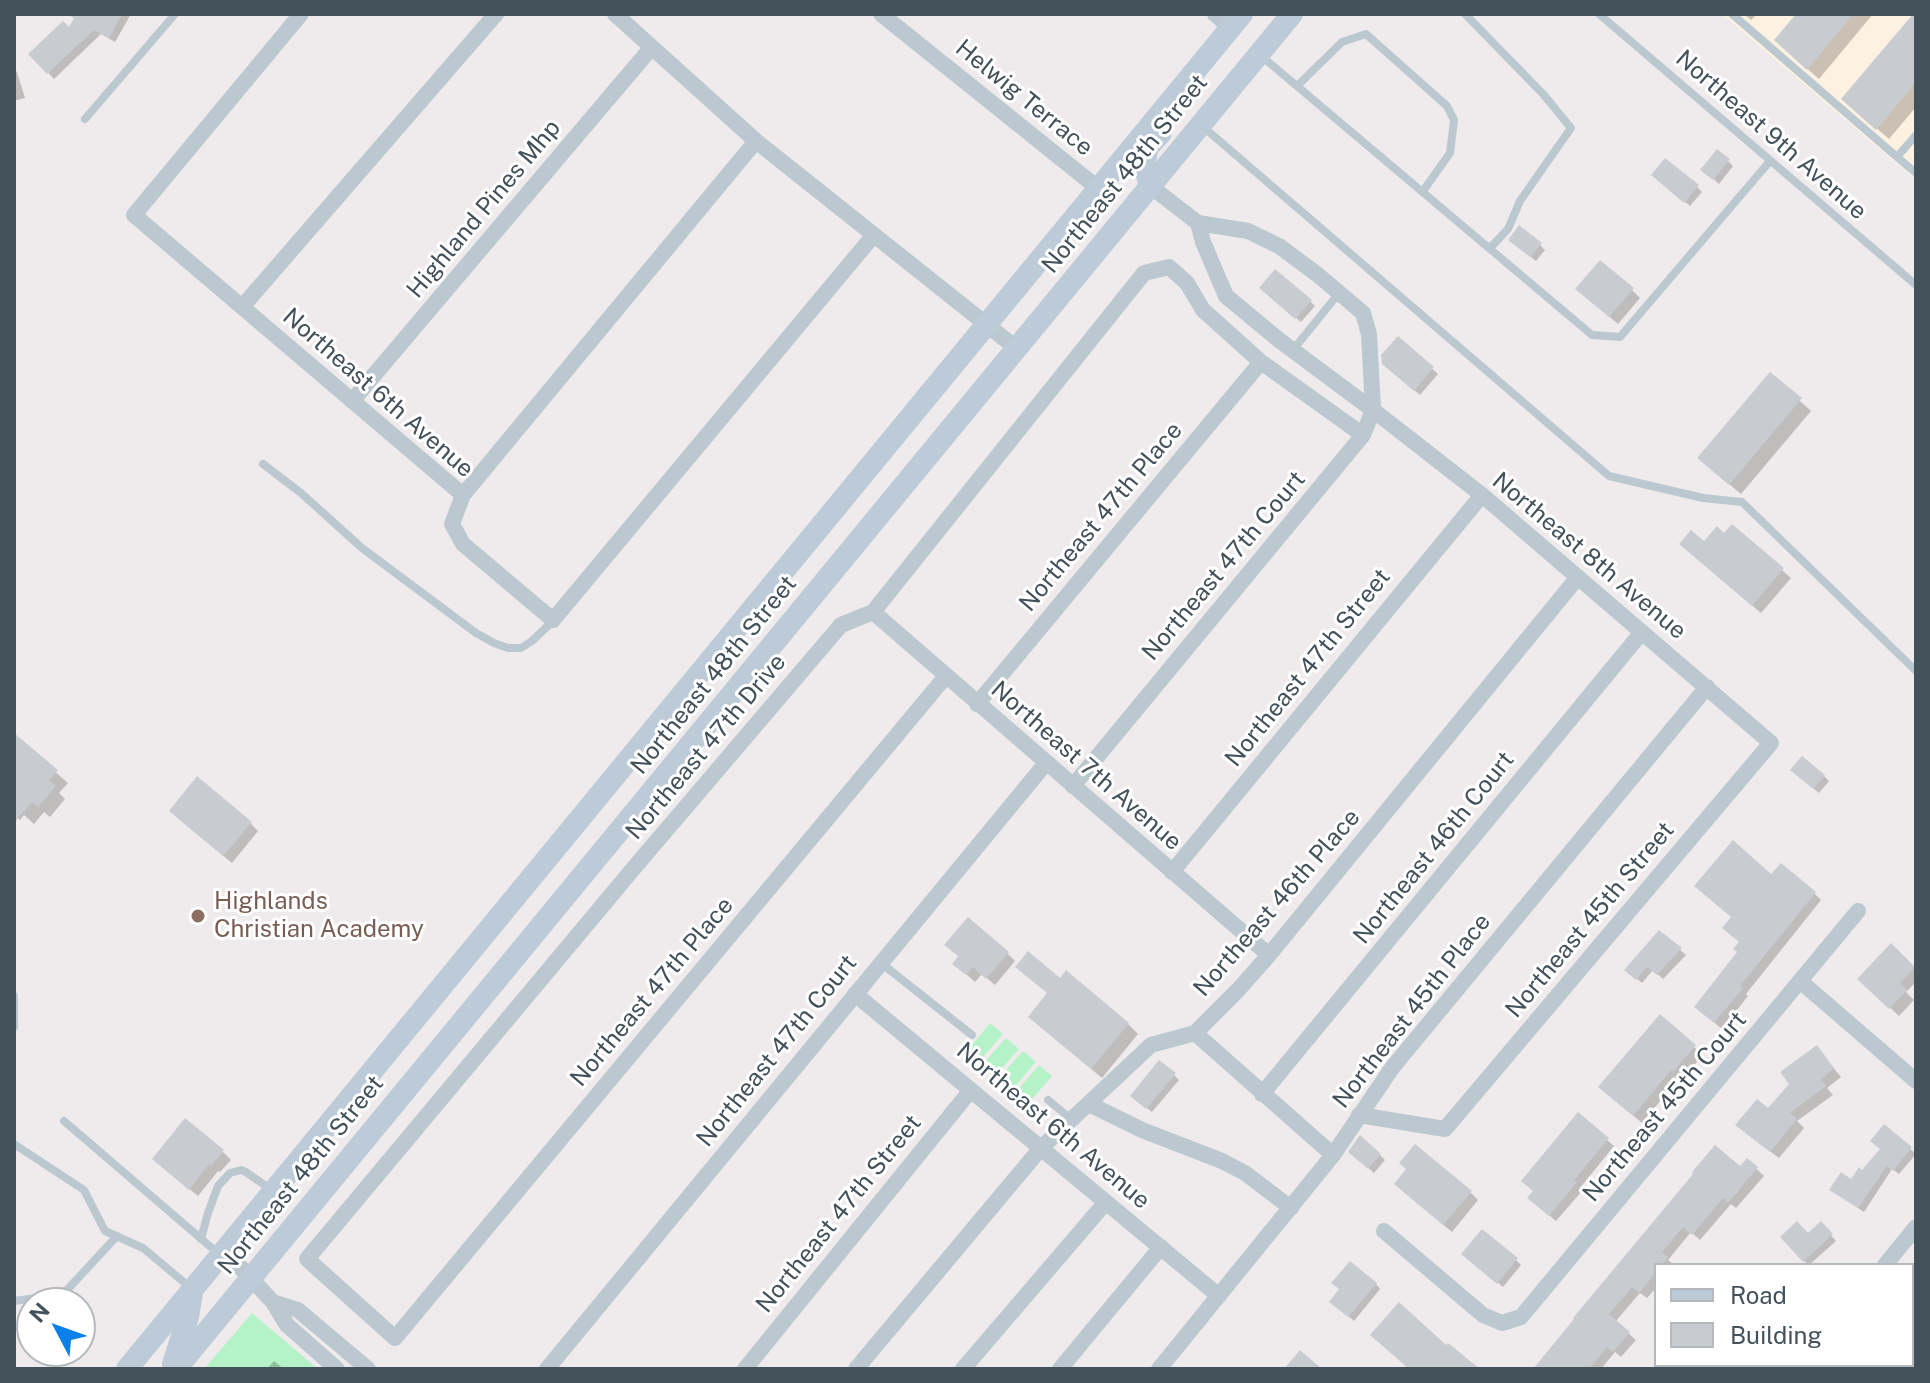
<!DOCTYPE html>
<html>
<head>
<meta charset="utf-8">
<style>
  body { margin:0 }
  #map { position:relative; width:1930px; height:1383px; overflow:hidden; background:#efebec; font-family:"Public Sans",sans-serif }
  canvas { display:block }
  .frame { position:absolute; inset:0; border:16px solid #43515a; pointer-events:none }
  .legend { position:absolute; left:1654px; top:1263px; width:260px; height:104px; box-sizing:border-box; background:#fff; border:2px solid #b4b9bd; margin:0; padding:10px 14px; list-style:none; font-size:24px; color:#43515a }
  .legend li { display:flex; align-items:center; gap:16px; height:40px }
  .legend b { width:40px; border:2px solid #b4b9bd }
  .north { position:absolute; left:16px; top:1287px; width:80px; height:80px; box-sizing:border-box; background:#fff; border:2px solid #b4b9bd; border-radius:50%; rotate:311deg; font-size:22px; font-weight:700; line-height:32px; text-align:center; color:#43515a }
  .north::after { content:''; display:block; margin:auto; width:28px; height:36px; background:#0b80e9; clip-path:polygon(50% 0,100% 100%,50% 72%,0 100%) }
</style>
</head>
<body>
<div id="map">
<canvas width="1930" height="1383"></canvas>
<div class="frame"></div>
<ul class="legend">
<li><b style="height:10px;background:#bccbd7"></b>Road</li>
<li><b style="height:22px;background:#c8ccd1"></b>Building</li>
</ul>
<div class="north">N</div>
</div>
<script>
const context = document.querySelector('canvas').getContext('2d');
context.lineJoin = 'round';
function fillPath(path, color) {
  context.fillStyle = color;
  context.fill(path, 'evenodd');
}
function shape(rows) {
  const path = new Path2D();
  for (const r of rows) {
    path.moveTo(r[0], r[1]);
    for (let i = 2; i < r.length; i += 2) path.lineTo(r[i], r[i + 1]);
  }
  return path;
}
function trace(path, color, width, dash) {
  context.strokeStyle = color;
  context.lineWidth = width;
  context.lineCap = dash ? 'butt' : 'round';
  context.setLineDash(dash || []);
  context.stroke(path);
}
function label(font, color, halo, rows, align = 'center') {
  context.font = font + ' "Public Sans",sans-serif';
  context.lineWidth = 6;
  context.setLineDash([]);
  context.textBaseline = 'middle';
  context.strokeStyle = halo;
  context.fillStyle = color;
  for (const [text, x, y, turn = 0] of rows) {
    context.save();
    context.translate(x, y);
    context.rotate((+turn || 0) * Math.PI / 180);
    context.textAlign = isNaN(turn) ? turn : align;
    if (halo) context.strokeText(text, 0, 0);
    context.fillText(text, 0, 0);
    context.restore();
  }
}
fillPath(shape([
  [1722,14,1916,14,1916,180]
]), '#fdf2e1');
fillPath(shape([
  [990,1023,1003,1034,978,1063,966,1052],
  [1006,1038,1019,1049,994,1077,981,1066],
  [1023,1051,1036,1062,1011,1091,998,1079],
  [1039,1065,1052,1076,1027,1105,1014,1094],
  [252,1313,318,1369,204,1369]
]), '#b5f2c7');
fillPath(shape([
  [79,14,131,14,115,42,101,34,54,79,31,54,69,30],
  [1744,14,1757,14,1751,20],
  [1798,14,1873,14,1819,79,1787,51],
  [1916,14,1916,107,1889,139,1855,110],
  [14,69,17,72,25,98,14,101],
  [1728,161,1733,166,1719,184,1708,174],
  [1659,180,1697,187,1702,192,1690,206],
  [1515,244,1540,245,1545,250,1536,261],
  [1632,290,1640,298,1618,324,1586,297],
  [1267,293,1310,301,1315,306,1301,322],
  [1398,338,1438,374,1420,395,1389,368],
  [1770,374,1811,411,1741,494,1711,469],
  [1732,527,1791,578,1761,613,1690,552,1705,543,1724,536],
  [14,736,68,783,59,793,65,799,50,817,44,812,34,824,24,815,20,820,14,815],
  [1798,775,1824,776,1829,781,1819,793],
  [179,819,250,823,258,831,232,863],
  [1772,877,1814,893,1821,900,1746,994,1748,996,1722,1029,1703,1013,1740,953,1741,943,1734,917],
  [1659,932,1686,955,1663,979,1653,970,1642,983,1631,974],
  [1891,946,1916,970,1916,982,1906,992,1914,1000,1899,1016,1860,979],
  [1007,953,1015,961,995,985,982,974,975,982,955,964],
  [1060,980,1128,1024,1138,1034,1102,1078,1041,1027],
  [1660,1017,1703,1055,1682,1079,1680,1077,1642,1123,1609,1095],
  [1824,1056,1841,1077,1827,1088,1833,1095,1797,1121,1804,1128,1779,1158,1746,1133],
  [1174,1075,1179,1080,1152,1112,1138,1101],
  [1578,1115,1614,1146,1580,1188,1582,1191,1556,1221,1537,1205],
  [1885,1127,1916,1154,1899,1174,1892,1169,1864,1212,1837,1194,1863,1172,1882,1150],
  [223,1152,231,1160,220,1172,218,1171,198,1196,163,1167],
  [1351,1152,1380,1155,1385,1160,1374,1173],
  [1747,1160,1764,1176,1736,1208,1731,1204,1700,1240,1691,1232,1668,1260,1674,1265,1656,1265,1656,1288,1647,1298,1640,1293,1615,1322,1636,1340,1621,1357,1615,1352,1601,1369,1539,1369],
  [1404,1192,1470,1192,1478,1200,1452,1232],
  [1821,1224,1836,1241,1809,1265,1804,1261,1808,1236],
  [1469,1259,1516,1260,1521,1265,1503,1287],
  [1376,1284,1380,1289,1354,1321,1337,1306],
  [1916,1318,1916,1369,1874,1369,1878,1365,1912,1365,1912,1323],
  [274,1361,284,1369,267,1369],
  [1715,1365,1732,1365,1730,1369,1721,1369]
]), '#0003');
fillPath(shape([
  [67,14,122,14,109,38,94,30,47,74,28,54,63,21,69,27,74,18],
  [1796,14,1853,14,1807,70,1774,40],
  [1913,14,1916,14,1916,82,1876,130,1841,99],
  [1717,149,1730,159,1713,180,1700,170],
  [1665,158,1699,185,1684,203,1651,175],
  [1519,225,1542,243,1530,257,1508,240],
  [1600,260,1634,288,1609,317,1575,289],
  [1275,269,1312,300,1295,319,1259,288],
  [1398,336,1434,367,1414,391,1382,364,1381,355],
  [1770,372,1802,398,1729,485,1697,458],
  [1732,524,1784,568,1752,606,1679,544,1691,530,1704,541,1717,526,1724,533],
  [14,733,58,770,49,781,56,786,38,807,32,802,14,823],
  [1802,756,1825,775,1813,789,1790,770],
  [197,776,252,822,223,856,169,811],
  [1733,840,1771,874,1781,863,1816,892,1740,986,1743,988,1714,1023,1694,1007,1737,952,1733,949,1739,942,1722,928,1731,917,1694,886],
  [968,917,1009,952,986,979,973,967,966,975,952,964,958,956,944,945],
  [1659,930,1682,948,1657,975,1647,967,1636,980,1624,970],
  [1891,943,1915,967,1900,983,1907,990,1889,1009,1857,979],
  [1028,951,1060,978,1066,970,1129,1023,1091,1069,1028,1017,1047,993,1015,967],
  [1660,1014,1696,1045,1673,1072,1671,1070,1633,1116,1598,1087],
  [1817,1045,1834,1068,1821,1079,1826,1086,1790,1113,1797,1119,1770,1152,1735,1125,1757,1099,1768,1108,1789,1084,1780,1072],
  [1159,1060,1176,1073,1146,1109,1130,1096],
  [1578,1112,1609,1138,1574,1180,1577,1182,1549,1216,1527,1198,1533,1191,1521,1181],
  [185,1118,224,1150,211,1166,209,1164,189,1190,152,1159],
  [1884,1124,1912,1147,1893,1171,1887,1166,1858,1208,1829,1190,1841,1172,1851,1179,1859,1167,1862,1170,1880,1149,1870,1141],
  [1360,1135,1381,1154,1368,1169,1348,1152],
  [1415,1144,1472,1191,1443,1225,1394,1184,1406,1169,1399,1163],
  [1715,1145,1740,1166,1747,1158,1758,1167,1728,1203,1723,1198,1692,1235,1683,1227,1662,1252,1668,1257,1662,1265,1656,1265,1656,1272,1639,1293,1632,1287,1609,1314,1630,1332,1613,1352,1607,1347,1589,1369,1533,1369,1574,1319,1573,1318,1693,1174,1692,1172],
  [1797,1221,1808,1233,1821,1221,1833,1234,1803,1262,1780,1237],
  [1482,1229,1518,1258,1497,1284,1461,1254],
  [1350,1261,1377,1283,1348,1317,1329,1302,1339,1289,1331,1283],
  [1399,1302,1446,1345,1448,1343,1480,1369,1409,1369,1370,1335],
  [1300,1350,1322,1369,1284,1369]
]), '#c8ccd1');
trace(shape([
  [1465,14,1544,95,1571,128,1520,201,1508,229,1490,248],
  [1599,14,1916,285],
  [1732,14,1897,157,1916,135],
  [1259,54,1592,335,1620,337,1770,161],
  [1297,86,1342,42,1366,34,1447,106,1454,120,1450,153,1423,191],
  [85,119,175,14],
  [1201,125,1609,476,1703,498,1742,502,1916,671],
  [1897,157,1916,173],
  [1293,350,1339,293],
  [263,464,301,493,362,548,476,633,494,643,508,648,521,648,532,641,553,621],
  [881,963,972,1035],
  [14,996,14,1027],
  [1048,1100,1071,1119],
  [64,1121,220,1255],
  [14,1144,84,1190,105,1231,143,1248,192,1289],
  [201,1239,208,1213,218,1186,230,1173,241,1170,246,1172,273,1191],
  [14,1301,52,1296,67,1290,117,1236]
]), '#bbc8d0', 8);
trace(shape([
  [301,14,134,215,463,495,452,524,463,544,553,620,873,236],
  [615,14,756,141,1016,348],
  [881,14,1099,189],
  [1215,14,1231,28],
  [1198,223,1203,242,1226,296,1279,340,1373,410,1482,495,1771,743,1445,1129,1359,1115],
  [242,307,496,14],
  [352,401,652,47],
  [463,495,756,141],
  [873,612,1269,955],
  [946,676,395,1338,307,1259,633,869,841,625,873,612,1144,273,1169,267,1187,283,1203,310,1261,362,1363,435],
  [977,704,1261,362],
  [1073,786,1363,435,1373,410,1369,334,1363,313,1318,275,1279,246,1248,231,1198,223,1150,186],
  [1172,872,1482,495],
  [1800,981,1916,1081],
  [855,994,1219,1296],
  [1195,1033,1333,1155],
  [1262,1094,1642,632],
  [1089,1104,1142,1130,1222,1161,1245,1173,1291,1208],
  [1384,1231,1483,1315,1502,1323,1521,1317,1858,911],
  [225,1251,273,1302,287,1325,337,1369],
  [1885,1265,1916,1227],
  [273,1302,298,1310,368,1369],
  [547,1369,1046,763],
  [745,1369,971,1090],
  [856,1369,1041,1148,1151,1045,1195,1033,1238,990,1269,955,1578,577],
  [963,1369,1106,1202],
  [1060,1369,1161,1247],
  [1159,1369,1333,1155,1392,1068,1707,687],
  [1800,1369,1803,1365]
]), '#bbc8d0', 16);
trace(shape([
  [1150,186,1144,165,1148,147,1161,133],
  [173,1364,188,1317,192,1293],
  [127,1369,1242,14],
  [176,1369,1292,14]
]), '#bccbd7', 22);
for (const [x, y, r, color] of [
  [198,916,8,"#8d6e63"]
]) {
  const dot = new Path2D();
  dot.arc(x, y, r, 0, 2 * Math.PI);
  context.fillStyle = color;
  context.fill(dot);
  trace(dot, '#fff', 3);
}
label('24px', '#43515a', '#fff', [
  ["Helwig Terrace",1024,98,39],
  ["Northeast 9th Avenue",1771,135,41],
  ["Northeast 48th Street",1125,174,-51],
  ["Highland Pines Mhp",484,209,-50],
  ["Northeast 6th Avenue",378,393,41],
  ["Northeast 47th Place",1101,517,-50],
  ["Northeast 8th Avenue",1589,556,40],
  ["Northeast 47th Court",1224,566,-50],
  ["Northeast 47th Street",1308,668,-51],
  ["Northeast 48th Street",714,675,-51],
  ["Northeast 47th Drive",706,747,-50],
  ["Northeast 7th Avenue",1086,766,41],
  ["Northeast 46th Court",1434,848,-51],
  ["Northeast 46th Place",1277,903,-49],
  ["Northeast 45th Street",1590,920,-50],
  ["Northeast 47th Place",652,992,-50],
  ["Northeast 45th Place",1412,1011,-52],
  ["Northeast 47th Court",777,1051,-51],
  ["Northeast 45th Court",1665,1107,-50],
  ["Northeast 6th Avenue",1053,1126,40],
  ["Northeast 48th Street",301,1175,-51],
  ["Northeast 47th Street",839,1214,-51]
]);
label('24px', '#785e54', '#fff', [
  ["Highlands",214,902],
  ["Christian Academy",214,930]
], 'left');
</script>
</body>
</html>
